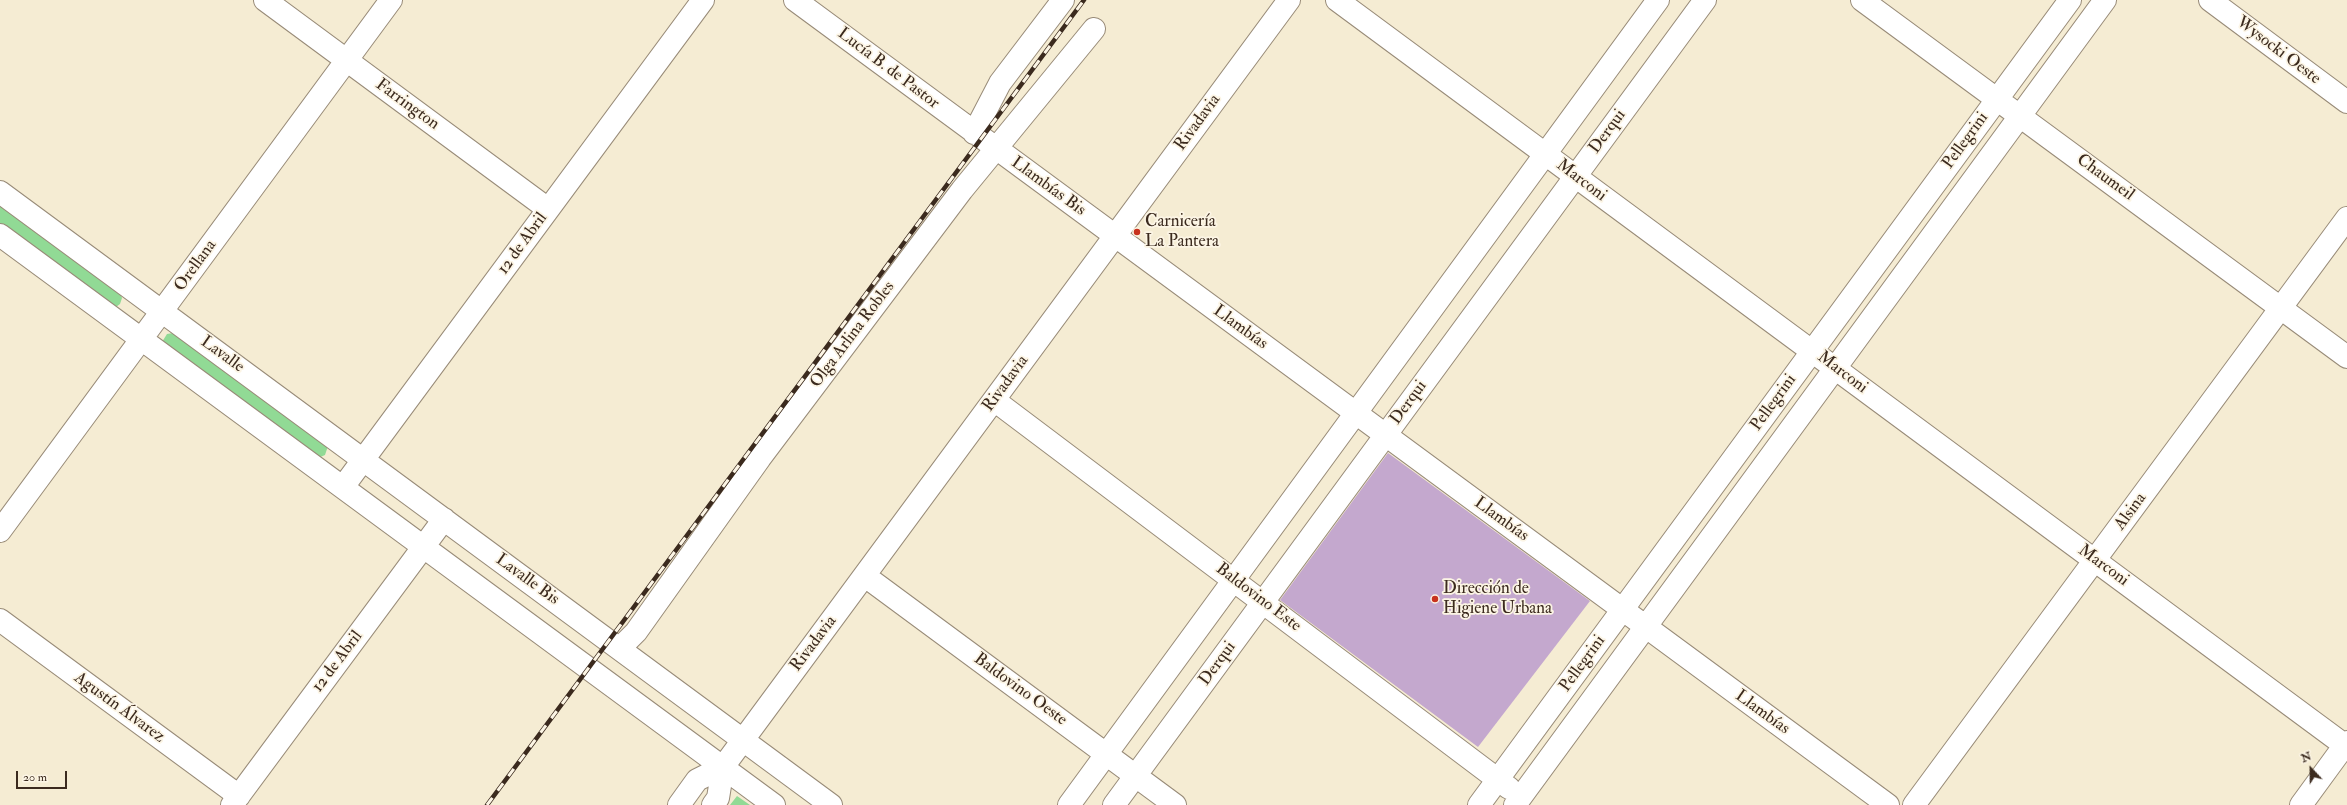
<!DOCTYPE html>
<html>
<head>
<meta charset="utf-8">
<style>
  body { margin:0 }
  #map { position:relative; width:2347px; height:805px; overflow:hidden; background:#f5ecd3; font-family:"IM FELL Double Pica",serif }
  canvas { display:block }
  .north { position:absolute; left:2291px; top:749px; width:40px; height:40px; -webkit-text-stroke:3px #fcf5e5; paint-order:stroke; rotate:338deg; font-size:11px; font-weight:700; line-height:16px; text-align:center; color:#3b2a1e }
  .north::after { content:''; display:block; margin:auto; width:14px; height:18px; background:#3b2a1e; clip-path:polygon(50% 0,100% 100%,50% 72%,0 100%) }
  .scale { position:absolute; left:16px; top:771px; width:51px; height:18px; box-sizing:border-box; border:2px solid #3b2a1e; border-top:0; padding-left:5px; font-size:12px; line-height:14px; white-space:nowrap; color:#3b2a1e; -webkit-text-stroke:3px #fcf5e5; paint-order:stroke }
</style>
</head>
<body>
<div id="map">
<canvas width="2347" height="805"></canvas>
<div class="north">N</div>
<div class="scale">20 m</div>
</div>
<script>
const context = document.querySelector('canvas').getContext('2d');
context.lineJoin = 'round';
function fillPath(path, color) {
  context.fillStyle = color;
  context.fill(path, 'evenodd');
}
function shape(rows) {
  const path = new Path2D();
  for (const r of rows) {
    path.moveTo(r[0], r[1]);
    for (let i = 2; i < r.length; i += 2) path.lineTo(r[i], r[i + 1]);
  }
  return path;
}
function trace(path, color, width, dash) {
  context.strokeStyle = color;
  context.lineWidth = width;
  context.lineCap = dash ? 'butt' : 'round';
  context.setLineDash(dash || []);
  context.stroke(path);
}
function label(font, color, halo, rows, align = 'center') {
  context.font = font + ' "IM FELL Double Pica",serif';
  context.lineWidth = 3.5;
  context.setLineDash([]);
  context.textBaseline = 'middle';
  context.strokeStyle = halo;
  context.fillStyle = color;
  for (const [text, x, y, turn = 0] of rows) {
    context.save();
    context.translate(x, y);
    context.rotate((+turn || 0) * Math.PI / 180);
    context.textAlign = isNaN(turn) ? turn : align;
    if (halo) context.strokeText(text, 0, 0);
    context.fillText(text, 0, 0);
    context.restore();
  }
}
fillPath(shape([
  [0,205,120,293,122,298,120,304,116,307,0,226],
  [173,333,328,446,325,455,318,458,162,342,167,334],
  [737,796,750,805,730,805]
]), '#91da95');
fillPath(shape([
  [1388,453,1590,601,1478,747,1280,600]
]), '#c4a8ce');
const minor = shape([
  [265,0,548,209],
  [795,0,1888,805],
  [1337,0,2347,747],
  [1862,0,2347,357],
  [2210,0,2347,102],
  [974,133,1000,83,1063,0],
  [0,192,831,805],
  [0,235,774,805],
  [994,400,1509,788],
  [343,487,703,0],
  [0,531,391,0],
  [865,576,1175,805],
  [0,620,239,796],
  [620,648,636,632,760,458,962,190,1094,29],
  [232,805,444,519],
  [679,805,697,780,723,767],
  [713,805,718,798,723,767,743,740,1289,0],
  [1069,805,1658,0],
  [1114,805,1705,0],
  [1479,805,2070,0],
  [1515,805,2105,0],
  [1914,805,2347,218],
  [2301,805,2347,742]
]);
trace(minor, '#988b78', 24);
trace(minor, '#fff', 22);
const rail = shape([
  [487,805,1084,0]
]);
trace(rail, '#3b2a1e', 4.5);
trace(rail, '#fcf5e5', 3, [9]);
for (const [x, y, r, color] of [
  [1137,232,4,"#c8321e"],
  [1435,599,4,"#c8321e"]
]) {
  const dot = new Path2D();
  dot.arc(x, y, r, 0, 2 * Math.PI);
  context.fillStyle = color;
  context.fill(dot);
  trace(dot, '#fcf5e5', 1.5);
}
label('17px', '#3b2a1e', '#fcf5e5', [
  ["Wysocki Oeste",2278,51,37],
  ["Lucía B. de Pastor",888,69,37],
  ["Farrington",407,105,36],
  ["Rivadavia",1198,123,-54],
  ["Derqui",1608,132,-54],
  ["Pellegrini",1966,141,-54],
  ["Chaumeil",2105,178,36],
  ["Marconi",1581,181,37],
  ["Llambías Bis",1048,187,36],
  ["12 de Abril",523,244,-54],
  ["Orellana",196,266,-54],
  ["Llambías",1240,328,36],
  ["Olga Arlina Robles",853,335,-53],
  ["Lavalle",222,355,36],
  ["Marconi",1842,373,37],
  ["Rivadavia",1006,384,-54],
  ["Derqui",1409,403,-54],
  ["Pellegrini",1774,403,-54],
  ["Alsina",2131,512,-54],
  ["Llambías",1501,520,36],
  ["Marconi",2103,566,36],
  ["Lavalle Bis",527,580,36],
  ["Baldovino Este",1258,598,37],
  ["Rivadavia",814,644,-53],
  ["12 de Abril",338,662,-53],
  ["Derqui",1218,664,-54],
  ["Pellegrini",1583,664,-54],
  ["Baldovino Oeste",1020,690,36],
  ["Agustín Álvarez",119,708,36],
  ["Llambías",1762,713,36]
]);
label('17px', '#3b2a1e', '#fcf5e5', [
  ["Carnicería",1145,222],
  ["La Pantera",1145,242],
  ["Dirección de",1443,589],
  ["Higiene Urbana",1443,609]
], 'left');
</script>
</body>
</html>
